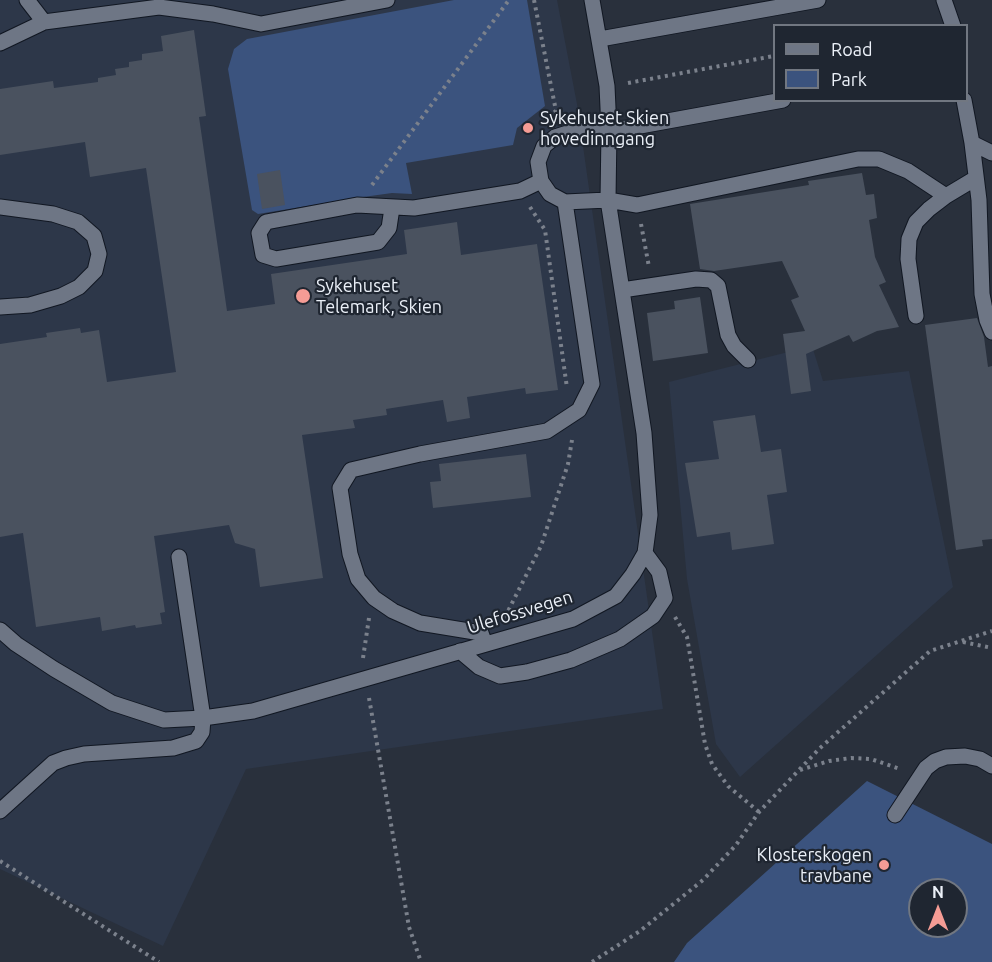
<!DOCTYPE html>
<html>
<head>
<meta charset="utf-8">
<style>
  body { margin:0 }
  #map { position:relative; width:992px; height:962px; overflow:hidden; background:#29303c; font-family:Ubuntu,sans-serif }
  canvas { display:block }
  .legend { position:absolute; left:773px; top:24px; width:195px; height:78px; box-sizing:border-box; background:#1f2631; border:2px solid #717781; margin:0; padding:8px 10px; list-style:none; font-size:18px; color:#ebf0f8 }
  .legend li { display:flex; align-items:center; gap:12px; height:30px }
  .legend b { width:30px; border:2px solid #717781 }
  .north { position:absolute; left:908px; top:878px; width:60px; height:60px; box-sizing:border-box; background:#1f2631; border:2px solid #717781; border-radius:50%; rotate:0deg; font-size:16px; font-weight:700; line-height:24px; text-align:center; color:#ebf0f8 }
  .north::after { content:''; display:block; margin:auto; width:21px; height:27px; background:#f59c95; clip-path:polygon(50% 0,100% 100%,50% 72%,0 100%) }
</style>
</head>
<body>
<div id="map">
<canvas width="992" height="962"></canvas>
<ul class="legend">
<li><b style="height:8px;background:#6e7685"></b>Road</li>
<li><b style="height:16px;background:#3b537e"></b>Park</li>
</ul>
<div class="north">N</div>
</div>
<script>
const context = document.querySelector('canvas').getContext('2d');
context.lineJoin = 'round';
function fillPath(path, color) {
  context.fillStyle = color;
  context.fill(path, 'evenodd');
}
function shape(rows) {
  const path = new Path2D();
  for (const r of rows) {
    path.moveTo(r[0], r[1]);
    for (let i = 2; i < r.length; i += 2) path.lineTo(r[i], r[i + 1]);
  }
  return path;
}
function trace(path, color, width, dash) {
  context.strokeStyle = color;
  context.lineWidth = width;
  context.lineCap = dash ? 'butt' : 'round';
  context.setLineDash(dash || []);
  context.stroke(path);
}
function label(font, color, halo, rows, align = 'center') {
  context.font = font + ' Ubuntu,sans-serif';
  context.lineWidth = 4.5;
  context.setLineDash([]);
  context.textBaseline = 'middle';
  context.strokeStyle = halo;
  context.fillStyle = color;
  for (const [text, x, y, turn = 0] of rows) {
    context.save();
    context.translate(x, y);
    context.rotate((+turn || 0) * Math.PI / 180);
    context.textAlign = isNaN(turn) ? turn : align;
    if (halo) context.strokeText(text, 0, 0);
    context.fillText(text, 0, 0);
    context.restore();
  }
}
fillPath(shape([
  [0,0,557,0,577,104,663,709,246,769,163,946,0,869],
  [812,346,823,381,909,371,953,587,740,777,716,744,687,579,669,382]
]), '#2d3749');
fillPath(shape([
  [454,0,527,0,545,106,517,128,513,145,406,163,412,194,392,193,356,198,258,214,252,210,228,69,234,49,247,39],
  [867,781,992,844,992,962,674,962,687,943],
  [920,890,956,890,956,926,920,926]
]), '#3b537e');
fillPath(shape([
  [194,30,206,116,199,117,227,311,275,304,271,274,407,254,404,230,457,222,461,255,537,244,558,390,526,394,525,388,467,397,470,418,447,422,443,400,386,409,387,415,353,420,355,428,302,435,323,578,260,587,255,549,235,543,229,525,154,536,165,612,160,613,162,624,136,628,135,625,102,631,100,617,36,627,23,533,0,537,0,344,47,337,46,333,80,328,81,333,99,330,107,382,176,372,146,168,90,177,85,142,0,155,0,89,53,81,54,88,98,82,98,78,116,75,115,69,129,67,129,62,142,60,142,54,163,51,161,36],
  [280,170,285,205,262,209,257,174],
  [862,173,866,195,874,194,877,218,869,220,875,257,886,282,879,285,899,327,877,331,853,342,849,335,806,354,811,391,791,394,783,334,805,331,791,300,799,297,782,261,714,271,700,269,690,204,809,185,808,181],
  [700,297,708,353,653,361,647,313,675,309,674,301],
  [977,318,984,337,988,367,992,366,992,539,982,540,983,546,956,550,925,325],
  [755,415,761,452,781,449,787,492,767,495,774,544,732,550,730,532,697,537,685,463,719,459,713,421],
  [526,454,531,497,433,508,430,482,441,481,439,464]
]), '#4a525f');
const minor = shape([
  [27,0,44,22],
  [944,0,953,26],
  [600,39,818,0],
  [0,43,44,22,159,7,213,14,261,24,387,0],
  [783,100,629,128,574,131,555,137,544,146,538,162,541,181,550,194,565,202,608,200,637,205,858,159,879,159,908,171,946,196],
  [964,100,972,143,992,153],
  [972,143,979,200,982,294,987,320,992,332],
  [0,207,53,214,78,222,94,236,99,254,95,271,79,287,61,296,30,305,0,307],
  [392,208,389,228,378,242,276,259,263,255,259,233,266,222,357,205,414,208,520,191,541,181],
  [622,290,696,279,711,280,718,286,728,335,734,346,748,360],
  [916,316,908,259,909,239,916,222,929,209,946,196,976,178],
  [0,630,16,644,54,669,112,703,164,720,203,718,253,711,573,619,616,596,633,574,645,553,650,515,644,433,608,200,609,130,607,86,592,0],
  [485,644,481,633,420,623,393,611,374,598,358,579,350,554,340,488,351,470,420,454,547,431,579,410,592,384,565,202],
  [460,651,479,667,500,676,527,672,571,660,620,639,653,616,665,598,659,572,645,553],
  [0,811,53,763,66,758,84,754,173,748,196,741,202,732,203,718,179,557],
  [895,815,926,768,935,761,946,757,965,756,980,759,992,766]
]);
trace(minor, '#111722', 17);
trace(shape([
  [534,0,556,111,550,115],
  [628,83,774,56],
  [372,185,509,0],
  [530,207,545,230,567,388],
  [641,224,649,267],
  [505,617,541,546,568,464,572,440],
  [675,617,687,637,705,744,712,764,728,786,759,812],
  [963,642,992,648],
  [363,658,369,618],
  [369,698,409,927,421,962],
  [800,770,829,761,851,758,871,759,900,769],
  [0,861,159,962],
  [592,962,640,931,703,880,736,845,759,812,820,748,930,651,992,631]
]), '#7b818c', 4, [3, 4.5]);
trace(minor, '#6e7685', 15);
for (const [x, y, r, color] of [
  [528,128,6,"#f59c95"],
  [303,296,8,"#f59c95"],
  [884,865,6,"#f59c95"]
]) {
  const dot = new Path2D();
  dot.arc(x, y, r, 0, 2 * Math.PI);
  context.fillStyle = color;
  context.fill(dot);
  trace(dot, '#1f2631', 2);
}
label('18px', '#ebf0f8', '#1f2631', [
  ["Sykehuset Skien",540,118],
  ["hovedinngang",540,139],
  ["Sykehuset",316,286],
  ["Telemark, Skien",316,307],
  ["Klosterskogen",872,855,"right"],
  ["travbane",872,876,"right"]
], 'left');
label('18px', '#ebf0f8', '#1f2631', [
  ["Ulefossvegen",520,612,-17]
]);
</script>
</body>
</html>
